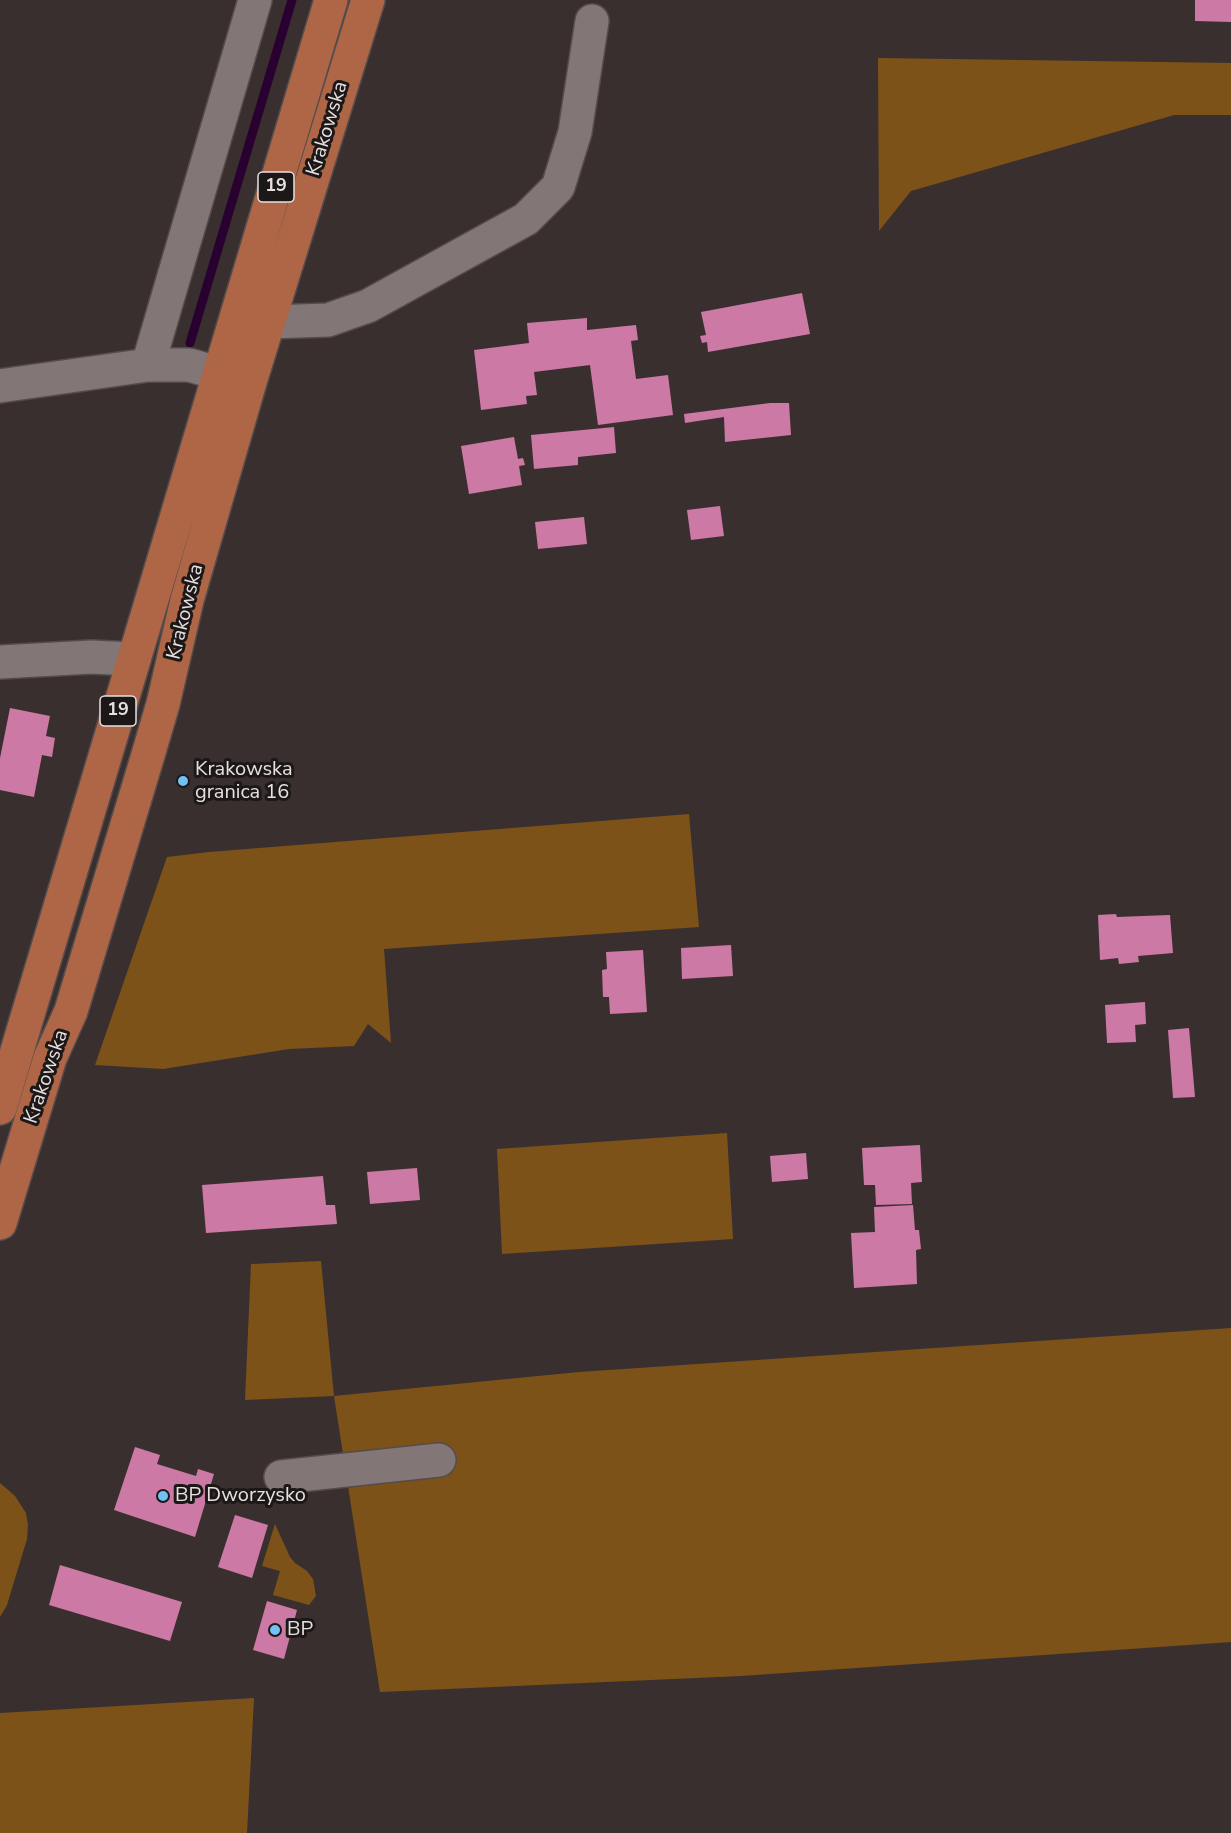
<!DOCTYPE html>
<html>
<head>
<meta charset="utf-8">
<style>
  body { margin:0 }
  canvas { display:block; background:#3a2f2f }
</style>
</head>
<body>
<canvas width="1231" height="1833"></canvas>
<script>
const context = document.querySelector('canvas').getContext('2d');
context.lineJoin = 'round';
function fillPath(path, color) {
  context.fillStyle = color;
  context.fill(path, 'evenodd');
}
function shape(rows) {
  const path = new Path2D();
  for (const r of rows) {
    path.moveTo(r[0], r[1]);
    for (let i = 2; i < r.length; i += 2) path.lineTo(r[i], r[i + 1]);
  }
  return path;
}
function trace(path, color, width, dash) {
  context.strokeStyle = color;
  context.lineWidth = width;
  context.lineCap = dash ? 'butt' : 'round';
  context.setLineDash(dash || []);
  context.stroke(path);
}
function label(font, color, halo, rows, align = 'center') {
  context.font = font + ' "Nunito Sans",sans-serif';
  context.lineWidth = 6;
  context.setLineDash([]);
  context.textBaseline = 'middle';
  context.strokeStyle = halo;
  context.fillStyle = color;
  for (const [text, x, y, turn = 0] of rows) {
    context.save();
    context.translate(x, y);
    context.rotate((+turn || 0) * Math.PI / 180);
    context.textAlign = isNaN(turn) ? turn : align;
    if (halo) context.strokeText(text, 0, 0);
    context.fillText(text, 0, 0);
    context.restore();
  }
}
fillPath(shape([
  [878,58,1231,63,1231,115,1174,115,911,191,879,231],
  [689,814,699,927,384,949,391,1043,368,1024,354,1046,289,1049,163,1069,95,1065,167,857,209,852],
  [727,1133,733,1239,502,1254,497,1149],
  [321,1261,334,1396,579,1372,1231,1328,1231,1642,741,1676,380,1692,334,1396,245,1400,251,1264],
  [0,1483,15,1496,26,1513,28,1525,27,1539,7,1605,0,1617],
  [275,1524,290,1557,295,1563,307,1571,313,1579,316,1596,309,1605,273,1595,280,1571,262,1566],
  [254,1698,247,1833,0,1833,0,1713]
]), '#7c5219');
trace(shape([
  [190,343,292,0]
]), '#280130', 9);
fillPath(shape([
  [1195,0,1231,0,1231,22,1195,21],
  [802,293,810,334,708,352,707,342,702,343,700,336,706,335,701,312],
  [587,318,587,330,636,325,638,340,631,341,636,379,668,375,673,415,598,425,590,365,534,372,537,395,526,396,527,404,481,410,474,350,529,343,527,323],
  [770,403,789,403,791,435,725,442,724,417,685,423,684,414],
  [614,427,616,453,578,457,578,465,534,469,531,435],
  [514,437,518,459,523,458,525,465,519,466,522,485,469,494,461,446],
  [720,506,724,536,691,540,687,510],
  [584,517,587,544,538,549,535,522],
  [10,708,50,716,46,736,55,738,52,757,42,755,34,797,0,790,0,758],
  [1116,914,1117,917,1170,915,1173,953,1138,956,1139,962,1119,964,1118,958,1100,960,1098,915],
  [731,945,733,976,682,979,681,948],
  [643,950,647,1012,610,1014,609,997,603,997,602,970,607,969,606,952],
  [1145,1002,1146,1024,1135,1025,1136,1042,1107,1043,1105,1005],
  [1189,1028,1195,1097,1173,1098,1168,1030],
  [920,1145,922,1182,911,1183,912,1204,876,1205,875,1185,864,1185,862,1148],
  [806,1153,808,1179,772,1182,770,1156],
  [417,1168,420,1200,370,1204,367,1172],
  [323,1176,326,1205,335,1205,337,1224,206,1233,202,1185],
  [913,1205,915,1230,919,1230,921,1249,916,1250,917,1284,854,1288,851,1233,875,1232,874,1207],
  [135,1447,160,1455,157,1464,196,1476,198,1469,214,1474,195,1537,114,1510],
  [235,1515,268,1525,252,1578,218,1567],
  [60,1565,182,1602,170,1641,49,1605],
  [267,1601,297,1610,284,1659,253,1650]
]), '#cd79a5');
const minor = shape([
  [269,322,328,320,368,306,526,219,558,187,575,132,592,21],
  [148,365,255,0],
  [0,386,148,365,189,365,247,381],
  [0,662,91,657,134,659],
  [281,1477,439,1460]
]);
const major = shape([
  [0,1108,331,0],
  [0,1223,50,1058,71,1011,148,755,163,704,187,600,250,382,368,0]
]);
trace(minor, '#544b4b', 36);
trace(major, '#544b4b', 36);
trace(minor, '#837676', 33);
trace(major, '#af6646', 33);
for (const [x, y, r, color] of [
  [183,781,6,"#71c1f5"],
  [163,1496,6,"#71c1f5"],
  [275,1630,6,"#71c1f5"]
]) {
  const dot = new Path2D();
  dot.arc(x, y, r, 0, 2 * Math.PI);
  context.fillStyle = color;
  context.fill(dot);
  trace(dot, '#1d1818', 2);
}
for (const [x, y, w] of [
  [276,187,36],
  [118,711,36]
]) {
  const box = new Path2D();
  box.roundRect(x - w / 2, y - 15, w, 30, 4.5);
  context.fillStyle = '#1d1818';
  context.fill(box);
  trace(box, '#e7dfe0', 1.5);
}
label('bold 18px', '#e7dfe0', null, [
  ["19",276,187],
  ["19",118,711]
]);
label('20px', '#e7dfe0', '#1d1818', [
  ["Krakowska",328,129,-73],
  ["Krakowska",186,612,-76],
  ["Krakowska",47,1077,-71]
]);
label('20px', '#e7dfe0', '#1d1818', [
  ["Krakowska",195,770],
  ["granica 16",195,793],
  ["BP Dworzysko",175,1496],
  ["BP",287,1630]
], 'left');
</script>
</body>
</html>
